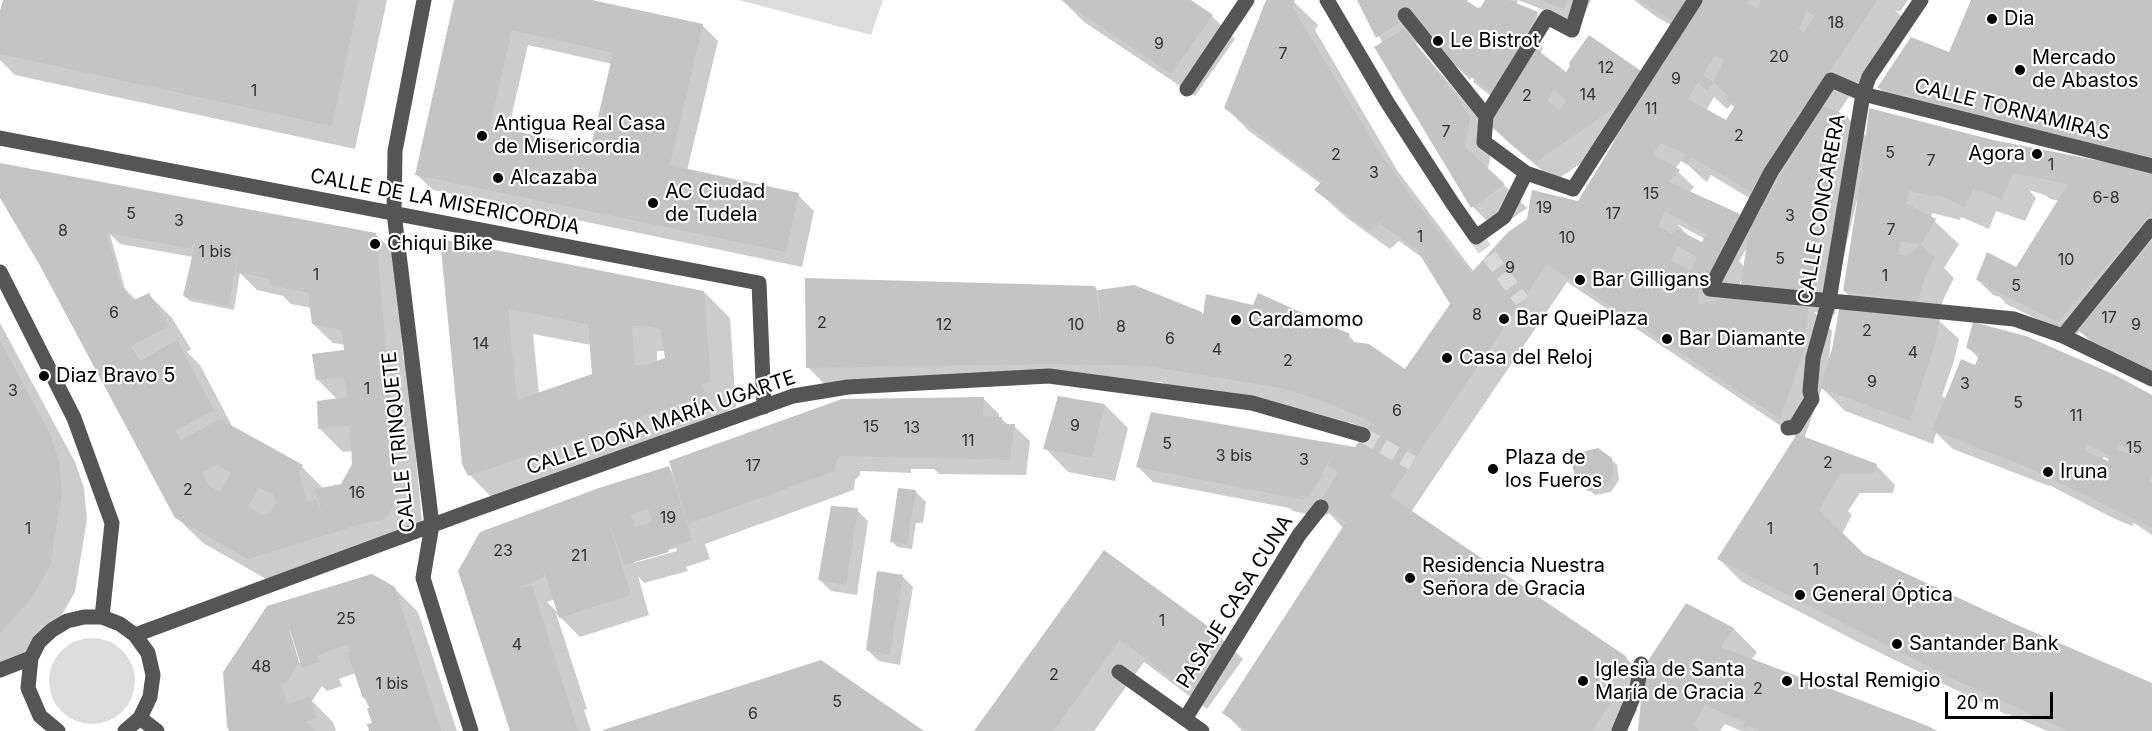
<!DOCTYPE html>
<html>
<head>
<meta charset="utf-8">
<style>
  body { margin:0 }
  #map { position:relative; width:2152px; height:731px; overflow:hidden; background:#fff; font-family:Inter,sans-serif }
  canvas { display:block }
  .scale { position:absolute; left:1945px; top:692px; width:108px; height:27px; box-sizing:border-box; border:3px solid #000; border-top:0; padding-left:8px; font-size:18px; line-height:21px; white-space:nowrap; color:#000; -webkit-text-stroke:4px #fff; paint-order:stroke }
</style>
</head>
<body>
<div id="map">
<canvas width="2152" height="731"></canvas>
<div class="scale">20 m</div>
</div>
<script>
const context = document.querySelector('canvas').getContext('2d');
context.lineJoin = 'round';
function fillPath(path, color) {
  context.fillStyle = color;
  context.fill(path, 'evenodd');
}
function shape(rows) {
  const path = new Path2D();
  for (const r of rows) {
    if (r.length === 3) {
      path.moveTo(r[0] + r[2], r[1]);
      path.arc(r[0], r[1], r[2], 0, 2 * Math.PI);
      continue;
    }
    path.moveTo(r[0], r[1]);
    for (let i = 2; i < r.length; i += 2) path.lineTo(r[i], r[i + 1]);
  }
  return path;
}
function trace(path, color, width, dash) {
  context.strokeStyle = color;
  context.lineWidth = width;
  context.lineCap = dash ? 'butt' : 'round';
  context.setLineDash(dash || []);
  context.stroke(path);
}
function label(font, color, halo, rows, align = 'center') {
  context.font = font + ' Inter,sans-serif';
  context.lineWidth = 4.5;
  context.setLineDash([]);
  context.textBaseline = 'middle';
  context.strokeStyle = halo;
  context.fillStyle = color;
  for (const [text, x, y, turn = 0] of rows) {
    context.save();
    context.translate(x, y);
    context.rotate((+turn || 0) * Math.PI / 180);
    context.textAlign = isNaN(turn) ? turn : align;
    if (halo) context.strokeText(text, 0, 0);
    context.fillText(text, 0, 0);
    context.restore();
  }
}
fillPath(shape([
  [739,0,883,0,871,35],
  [92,681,43]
]), '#dcdcdc');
fillPath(shape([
  [4,0,387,0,355,149,15,75,0,60,0,17],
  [456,0,584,0,702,25,718,41,687,171,798,195,814,211,802,267,433,190,417,175],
  [528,45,612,64,592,149,508,131],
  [1062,0,1188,0,1212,16,1235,39,1195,96,1084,22],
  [1267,0,1294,2,1318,25,1315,30,1397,170,1474,272,1579,202,1615,140,1555,181,1510,144,1491,125,1492,97,1473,82,1494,41,1492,39,1470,80,1450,60,1419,42,1416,44,1479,119,1493,142,1488,169,1527,208,1496,230,1473,207,1359,0,1468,0,1466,3,1477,9,1483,9,1487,0,1591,0,1580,24,1518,0,1516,5,1537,14,1548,25,1539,44,1543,48,1540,54,1566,75,1643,74,1683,32,1655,16,1634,0,1908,0,1900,12,1895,10,1903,18,1838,113,1847,117,1867,137,1993,141,2152,173,2152,380,2099,350,2080,331,2075,337,2006,304,2000,297,1993,295,1978,280,2017,269,2059,201,2050,199,2045,195,2029,190,2036,198,2025,221,1996,211,1989,229,1961,217,1960,220,1932,213,1931,218,1959,244,1944,268,1954,278,1943,300,1937,319,1959,339,1954,361,1942,396,1946,399,1976,367,1979,359,1968,347,2152,396,2152,535,2134,523,2132,526,2113,518,2049,485,2049,486,1953,449,1936,433,1933,444,1845,411,1822,388,1804,439,1876,465,1895,485,1893,493,1860,493,1848,511,1852,515,1842,534,1864,556,2015,625,2152,685,2152,731,2047,731,2008,714,2007,715,1858,642,1742,582,1719,559,1797,437,1567,282,1411,512,1626,658,1644,676,1687,605,1734,629,1757,652,1751,660,1933,731,1741,731,1725,724,1720,731,1639,731,1643,689,1632,704,1638,710,1624,731,1242,731,1224,712,1343,528,1329,513,1328,515,1326,514,1323,518,1293,511,1289,508,1153,482,1137,466,1356,449,1368,430,1349,422,1348,424,1307,411,1170,389,1162,382,1067,379,827,387,808,367,1095,287,1099,292,1202,313,1204,316,1349,336,1354,341,1354,343,1405,371,1452,304,1424,259,1399,241,1390,249,1347,218,1316,190,1321,184,1249,131,1225,107],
  [1714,97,1727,109,1732,104,1735,107,1727,122,1706,111],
  [1681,161,1688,165,1704,180,1707,182,1711,175,1764,207,1751,227,1739,216,1689,193,1694,187,1675,169],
  [1857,200,1859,200,1844,291,1866,312,1831,358,1829,358,1832,331,1814,312,1835,315,1843,259],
  [1677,224,1705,239,1702,244,1688,235],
  [1748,246,1745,267,1739,261],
  [1744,276,1743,283,1762,302,1737,289],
  [2104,457,2110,460,2108,464,2102,460],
  [1972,0,2152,0,2152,170,1895,104,1879,88,1950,54],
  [0,165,375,234,395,253,403,359,407,364,422,521,410,542,351,558,275,584,203,543,176,517,40,263,0,195],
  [110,234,120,244,193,257,184,296,190,301,234,310,240,273,257,290,283,296,291,304,312,308,313,324,333,343,345,345,346,351,317,379,338,400,320,429,343,452,353,451,354,465,342,485,324,489,302,467,233,428,200,365,187,352,191,349,172,318,149,295,137,301,125,289],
  [441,241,704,292,730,318,736,407,727,411,731,421,495,501,470,475],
  [533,334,591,345,593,376,539,394],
  [657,351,666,351,667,359,657,362],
  [0,323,75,462,84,488,87,519,75,592,56,625,13,672,0,674],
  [983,398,999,414,999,418,1001,418,1009,426,1014,426,1030,441,1026,475,939,474,934,469,911,469,911,473,860,471,860,475,855,480,854,490,705,544,710,559,686,567,688,571,644,583,638,576,649,615,580,637,556,613,587,709,584,710,591,731,512,731,472,604,668,468,674,474],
  [676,548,677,551,634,563,634,560],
  [555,599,560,615,547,602],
  [1105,405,1128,428,1115,481,1068,472,1045,448],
  [1611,459,1617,465,1619,480,1611,492,1595,495,1584,486],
  [915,491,926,502,923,523,916,523,912,549,897,547,892,541],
  [857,510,868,521,857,595,831,591,820,580],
  [1104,552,1219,636,1243,659,1207,709,1144,662,1094,731,976,731],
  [902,576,913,587,900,665,879,661,867,650],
  [394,588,418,612,457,731,371,731,373,724,371,709,356,673,339,679,342,686,327,691,322,686,312,701,333,722,336,731,230,731,268,607],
  [291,628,302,663,299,663,288,632]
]), '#0003');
fillPath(shape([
  [3,0,359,0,332,126,0,54,0,11],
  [454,0,592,0,703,24,670,165,799,193,786,252,415,175],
  [512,30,613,53,591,147,490,126],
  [1061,0,1191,0,1213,15,1171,74],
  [1266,0,1295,0,1292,6,1378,150,1411,196,1471,273,1508,232,1527,219,1532,190,1578,201,1701,0,1749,0,1747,3,1758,8,1760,0,1877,0,1842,54,1800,111,1751,192,1691,157,1687,164,1683,161,1685,154,1661,143,1653,154,1639,146,1680,170,1669,182,1740,214,1699,293,1698,305,1729,297,1809,306,1804,350,1780,419,1547,264,1390,496,1627,657,1609,682,1620,689,1592,731,1248,731,1222,713,1346,522,1321,507,1319,504,1338,472,1328,465,1332,456,1321,474,1323,475,1308,497,1306,496,1304,500,1136,467,1151,412,1355,447,1372,422,1325,402,1282,388,1145,366,1049,364,806,368,805,278,1095,286,1102,328,1098,290,1134,285,1202,312,1201,328,1206,294,1253,305,1258,293,1350,334,1347,341,1369,344,1405,369,1450,304,1417,250,1380,224,1388,215,1370,231,1326,199,1314,190,1322,181,1224,108],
  [1806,11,1815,16,1804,32,1799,29],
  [1715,55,1725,60,1713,82,1703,75],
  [1698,82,1707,90,1714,83,1729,96,1726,100,1734,107,1726,120,1688,99],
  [1665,211,1706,234,1702,242,1676,229,1672,234,1658,226],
  [1677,246,1697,257,1691,270,1671,261],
  [1357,0,1465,0,1478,8,1481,7,1485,0,1509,0,1538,12,1496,95,1449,61,1406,10,1397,15,1401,22,1376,38],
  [1539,0,1568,0,1564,9],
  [1637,0,1688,0,1674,21],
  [1971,0,2152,0,2152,159,1877,88,1911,37,1949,52],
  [1404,29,1455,94,1470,117,1465,147,1505,184,1471,208,1374,47],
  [1589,35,1644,73,1624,101,1535,163,1489,125,1535,48,1566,72,1570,66,1569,63],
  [1554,90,1566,100,1560,110,1547,101],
  [1823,106,1848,116,1820,235,1812,292,1741,284,1749,228],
  [1869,108,1993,140,2152,171,2152,213,2058,322,1989,288,1988,284,1976,280,1987,252,2016,267,2068,184,2013,173,2002,199,1973,189,1965,207,1938,195,1936,197,1909,191,1906,203,1936,219,1921,245,1935,257,1924,280,1918,302,1843,291,1860,183],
  [1901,241,1921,245,1906,256,1898,254],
  [0,163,376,233,399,497,386,519,358,525,248,559,175,518,39,264,0,198],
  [107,233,192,249,197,235,183,296,229,306,240,239,236,272,270,279,270,285,308,293,312,324,342,330,344,350,312,354,316,380,344,378,347,397,317,401,318,429,350,426,352,464,341,484,315,489,323,518,316,499,307,502,299,472,303,465,220,419,181,440,175,431,214,410,177,340,140,361,131,346,169,326,149,293,132,301,120,282],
  [217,465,231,473,220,492,209,486,202,472],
  [259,488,274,495,276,502,270,513,262,515,248,506],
  [440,239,704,291,711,381,702,385,706,395,468,476,462,464],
  [508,309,588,324,592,374,517,400],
  [632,326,645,326,661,329,665,358,645,365,634,365],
  [2152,241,2152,371,2113,353,2078,331],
  [1842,308,1940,318,1936,341,1910,421,1820,388,1832,349,1839,310],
  [1973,322,2026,336,2115,375,2152,395,2152,473,2149,482,2152,483,2152,528,2029,468,1932,430,1961,359,1975,365,1980,354,1966,348],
  [2087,444,2110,456,2108,461,2084,450],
  [2119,444,2136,451,2134,456,2116,449],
  [0,340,50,434,59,461,62,493,50,566,31,599,0,633],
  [1058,396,1105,404,1092,458,1043,449],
  [984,397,983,416,1002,417,1002,424,1015,424,1010,460,841,456,836,461,835,471,688,524,669,461,842,399],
  [1797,434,1877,464,1874,474,1840,474,1819,510,1864,554,2015,624,2152,683,2152,731,2068,731,1949,677,1717,559],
  [1598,448,1612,458,1614,474,1605,487,1588,491,1576,481,1572,465,1581,452],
  [669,466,692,540,668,548,669,552,624,565,606,514,631,595,559,618,542,564,545,577,521,586,522,588,532,585,578,731,510,731,458,571,480,532,599,488],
  [648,509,652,522,635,527,631,515],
  [898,488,916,490,907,545,890,542],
  [831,506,858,508,846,585,818,580],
  [1104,550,1220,635,1183,687,1120,640,1053,731,974,731],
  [877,571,903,575,890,655,866,650],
  [372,574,395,587,441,731,369,731,367,724,372,723,367,709,369,708,365,698,363,698,347,652,350,651,347,644,317,656,320,662,302,668,285,615,299,662,286,683,280,682,288,704,310,697,317,718,305,722,316,731,229,731,227,726,223,672,267,606],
  [1686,603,1734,628,1721,647,1928,726,1937,731,1760,731,1748,726,1746,729,1742,728,1744,722,1705,705,1693,725,1699,729,1698,731,1638,731,1644,667],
  [821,660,924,731,603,731,603,730]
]), '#c4c4c4');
trace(shape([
  [1476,237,1522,301],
  [1363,435,1412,463]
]), '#d9d9d9', 15, [15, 8]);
trace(shape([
  [424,0,395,151,394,213,432,525,423,578,471,731],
  [1327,0,1387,102,1453,204,1476,237,1504,217,1526,173],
  [1405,15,1486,116,1484,142,1526,173,1573,189,1695,0],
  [1187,89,1247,0],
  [1486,116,1547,17,1572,30,1581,0],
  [0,138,759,283,764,407],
  [2152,166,1863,94,1831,80,1771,172,1710,289,2014,319,2063,336,2152,379],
  [0,272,74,418,112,523,102,617],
  [2063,336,2152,226],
  [1788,428,1795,427,1812,399,1810,391,1813,358,1829,300,1863,94,1869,77,1921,0],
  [135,635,468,512,793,396,848,387,1049,376,1252,403,1363,435],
  [0,670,31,658],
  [1119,672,1202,731],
  [140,718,157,731],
  [1185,719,1299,535,1321,507],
  [58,731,40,716,28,688,31,658,39,642,52,630,67,621,84,617,102,617,120,624,135,635,148,653,153,675,150,697,140,718,125,731],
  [1619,731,1637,688,1641,664]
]), '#555', 15);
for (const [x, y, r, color] of [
  [1992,19,6,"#000"],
  [1438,41,6,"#000"],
  [2020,70,6,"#000"],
  [482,136,6,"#000"],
  [2037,154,6,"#000"],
  [498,178,6,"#000"],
  [653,203,6,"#000"],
  [375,244,6,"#000"],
  [1580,280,6,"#000"],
  [1504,319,6,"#000"],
  [1236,320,6,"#000"],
  [1667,339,6,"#000"],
  [1447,358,6,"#000"],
  [44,376,6,"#000"],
  [1493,469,6,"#000"],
  [2048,472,6,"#000"],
  [1410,578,6,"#000"],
  [1800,595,6,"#000"],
  [1897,644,6,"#000"],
  [1583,681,6,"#000"],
  [1787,681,6,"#000"]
]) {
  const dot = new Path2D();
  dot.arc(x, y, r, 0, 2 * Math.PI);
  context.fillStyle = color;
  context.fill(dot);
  trace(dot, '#fff', 2);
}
label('16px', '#313131', null, [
  ["18",1836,23],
  ["9",1159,44],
  ["7",1283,54],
  ["20",1779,57],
  ["12",1606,68],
  ["9",1676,79],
  ["1",254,91],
  ["14",1588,95],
  ["2",1527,96],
  ["11",1651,109],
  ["7",1446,132],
  ["2",1739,136],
  ["5",1890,153],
  ["2",1336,155],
  ["7",1931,161],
  ["1",2051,165],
  ["3",1374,173],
  ["15",1651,194],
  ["6-8",2106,198],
  ["19",1544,208],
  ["5",131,214],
  ["17",1613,214],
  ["3",1790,216],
  ["3",179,221],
  ["7",1891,230],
  ["8",63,231],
  ["1",1420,237],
  ["10",1567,238],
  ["1 bis",215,252],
  ["5",1780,259],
  ["10",2066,260],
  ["9",1510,268],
  ["1",316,275],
  ["1",1885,276],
  ["5",2016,286],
  ["6",114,313],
  ["8",1477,315],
  ["17",2109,318],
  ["2",822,323],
  ["12",944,325],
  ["10",1076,325],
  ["9",2136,325],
  ["8",1121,327],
  ["2",1867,331],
  ["6",1170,339],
  ["14",481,344],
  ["4",1217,350],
  ["4",1913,353],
  ["2",1288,361],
  ["9",1872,382],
  ["3",1965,384],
  ["1",367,389],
  ["3",13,391],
  ["5",2018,403],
  ["6",1397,411],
  ["11",2076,416],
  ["9",1075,426],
  ["15",871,427],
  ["13",912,428],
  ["11",968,441],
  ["5",1167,444],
  ["15",2134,448],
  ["3 bis",1234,456],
  ["3",1304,460],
  ["2",1828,463],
  ["17",753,466],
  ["2",188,490],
  ["16",357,493],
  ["19",668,518],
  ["1",28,529],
  ["1",1770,529],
  ["23",503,551],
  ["21",579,556],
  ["1",1816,570],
  ["25",346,619],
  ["1",1162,621],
  ["4",517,645],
  ["48",261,667],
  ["2",1054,675],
  ["1 bis",392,684],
  ["2",1758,689],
  ["5",837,702],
  ["6",753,714]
]);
label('20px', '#000', '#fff', [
  ["Dia",2004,19],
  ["Le Bistrot",1450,41],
  ["Mercado",2032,58],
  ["de Abastos",2032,81],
  ["Antigua Real Casa",494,124],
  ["de Misericordia",494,147],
  ["Agora",2025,154,"right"],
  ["Alcazaba",510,178],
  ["AC Ciudad",665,192],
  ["de Tudela",665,215],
  ["Chiqui Bike",387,244],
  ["Bar Gilligans",1592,280],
  ["Bar QueiPlaza",1516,319],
  ["Cardamomo",1248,320],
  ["Bar Diamante",1679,339],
  ["Casa del Reloj",1459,358],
  ["Diaz Bravo 5",56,376],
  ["Plaza de",1505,458],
  ["los Fueros",1505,481],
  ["Iruna",2060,472],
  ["Residencia Nuestra",1422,566],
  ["Señora de Gracia",1422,589],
  ["General Óptica",1812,595],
  ["Santander Bank",1909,644],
  ["Iglesia de Santa",1595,670],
  ["María de Gracia",1595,693],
  ["Hostal Remigio",1799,681]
], 'left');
label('20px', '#000', '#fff', [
  ["CALLE TORNAMIRAS",2012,110,14],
  ["CALLE DE LA MISERICORDIA",445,202,11],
  ["CALLE CONCARERA",1822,209,-80],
  ["CALLE DOÑA MARÍA UGARTE",661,423,-19],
  ["CALLE TRINQUETE",399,442,-96],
  ["PASAJE CASA CUNA",1235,602,-58]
]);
</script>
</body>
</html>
